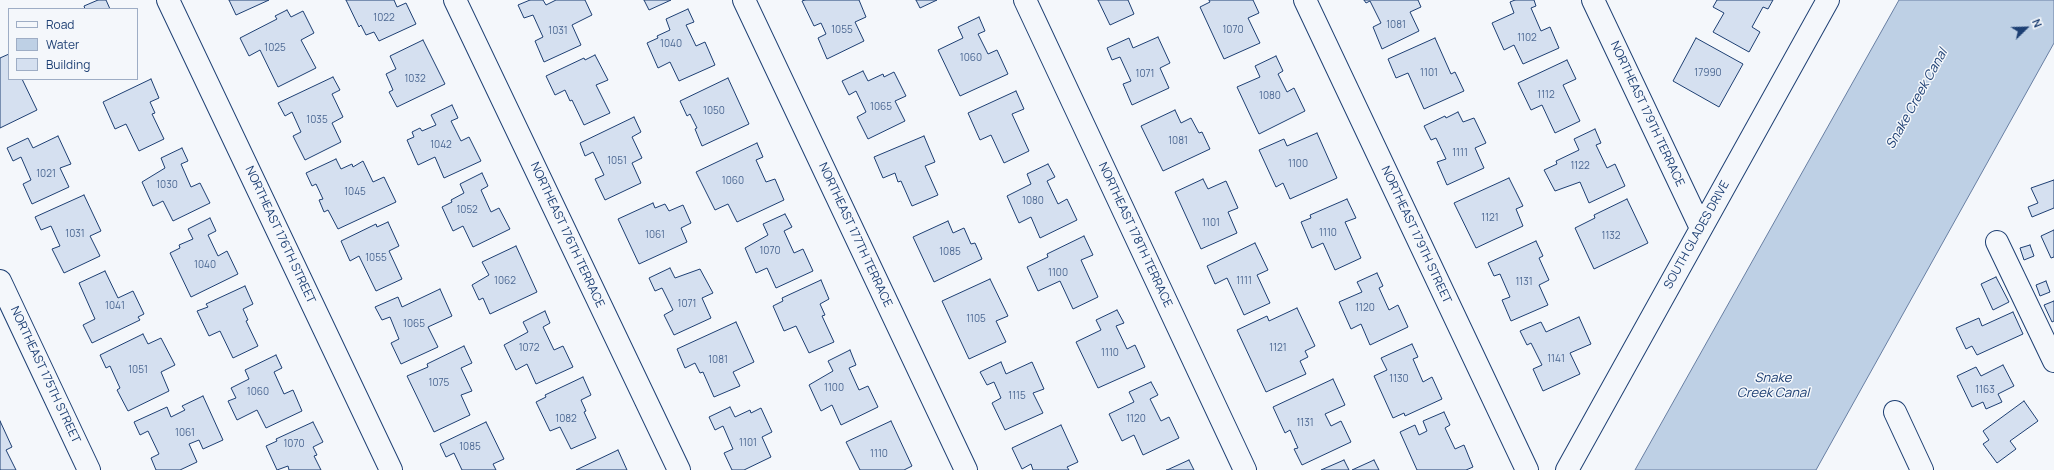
<!DOCTYPE html>
<html>
<head>
<meta charset="utf-8">
<style>
  body { margin:0 }
  #map { position:relative; width:2054px; height:470px; overflow:hidden; background:#f4f7fb; font-family:Manrope,sans-serif }
  canvas { display:block }
  .legend { position:absolute; left:8px; top:8px; width:130px; height:72px; box-sizing:border-box; background:#f4f7fb; border:1px solid #9eadc5; margin:0; padding:5px 7px; list-style:none; font-size:12px; color:#1d3f73 }
  .legend li { display:flex; align-items:center; gap:8px; height:20px }
  .legend b { width:20px; border:1px solid #9eadc5 }
  .north { position:absolute; left:2006px; top:8px; width:40px; height:40px; -webkit-text-stroke:3px #f4f7fb; paint-order:stroke; rotate:67deg; font-size:11px; font-weight:700; line-height:16px; text-align:center; color:#1d3f73 }
  .north::after { content:''; display:block; margin:auto; width:14px; height:18px; background:#1d3f73; clip-path:polygon(50% 0,100% 100%,50% 72%,0 100%) }
</style>
</head>
<body>
<div id="map">
<canvas width="2054" height="470"></canvas>
<ul class="legend">
<li><b style="height:5px;background:#f4f7fb"></b>Road</li>
<li><b style="height:11px;background:#bed0e5"></b>Water</li>
<li><b style="height:11px;background:#d5e0f0"></b>Building</li>
</ul>
<div class="north">N</div>
</div>
<script>
const context = document.querySelector('canvas').getContext('2d');
context.lineJoin = 'round';
function fillPath(path, color) {
  context.fillStyle = color;
  context.fill(path, 'evenodd');
}
function shape(rows) {
  const path = new Path2D();
  for (const r of rows) {
    path.moveTo(r[0], r[1]);
    for (let i = 2; i < r.length; i += 2) path.lineTo(r[i], r[i + 1]);
  }
  return path;
}
function trace(path, color, width, dash) {
  context.strokeStyle = color;
  context.lineWidth = width;
  context.lineCap = dash ? 'butt' : 'round';
  context.setLineDash(dash || []);
  context.stroke(path);
}
function label(font, color, halo, rows, align = 'center') {
  context.font = font + ' Manrope,sans-serif';
  context.lineWidth = 3;
  context.setLineDash([]);
  context.textBaseline = 'middle';
  context.strokeStyle = halo;
  context.fillStyle = color;
  for (const [text, x, y, turn = 0] of rows) {
    context.save();
    context.translate(x, y);
    context.rotate((+turn || 0) * Math.PI / 180);
    context.textAlign = isNaN(turn) ? turn : align;
    if (halo) context.strokeText(text, 0, 0);
    context.fillText(text, 0, 0);
    context.restore();
  }
}
const water = shape([
  [1899,0,2054,0,2054,43,1816,470,1635,470,1899,0]
]);
fillPath(water, '#bed0e5');
trace(water, '#687fa3', 1);
const building = shape([
  [98,0,106,0,110,9,85,9,84,6,98,0],
  [229,0,269,0,236,15,229,0],
  [346,0,394,0,397,7,406,3,416,24,379,41,374,32,366,35,361,25,359,27,346,0],
  [530,0,543,0,546,5,556,0,585,0,592,15,572,25,581,45,544,62,535,41,543,37,533,15,524,18,518,5,530,0],
  [644,0,671,0,649,10,644,0],
  [805,0,859,0,866,17,855,22,864,41,827,59,818,38,826,34,821,23,814,26,802,1,805,0],
  [916,0,937,0,920,8,916,0],
  [1098,0,1128,0,1134,14,1110,25,1098,0],
  [1209,0,1253,0,1259,13,1248,18,1260,43,1224,59,1200,7,1210,2,1209,0],
  [1364,0,1418,0,1421,7,1410,12,1419,31,1382,49,1373,27,1381,23,1370,1,1366,3,1364,0],
  [1515,0,1534,0,1536,6,1531,8,1541,31,1550,27,1559,48,1523,64,1514,45,1504,50,1492,23,1514,13,1510,2,1515,0],
  [1717,0,1773,0,1768,9,1763,7,1752,27,1760,32,1749,52,1713,32,1724,13,1713,7,1717,0],
  [688,9,694,22,686,25,696,46,705,42,715,65,679,81,670,62,658,68,647,43,658,38,657,36,670,30,666,19,688,9],
  [287,10,291,17,303,11,314,33,301,40,316,68,278,87,260,50,249,56,240,38,277,19,275,16,287,10],
  [979,17,985,31,978,34,988,54,997,50,1008,74,960,96,938,50,963,38,958,27,979,17],
  [1158,37,1170,63,1160,68,1169,88,1132,105,1123,84,1131,81,1120,57,1112,60,1107,48,1129,38,1133,48,1158,37],
  [1435,38,1451,74,1455,72,1464,91,1424,109,1408,73,1396,78,1388,59,1435,38],
  [1696,38,1743,64,1719,107,1673,81,1696,38],
  [423,40,445,84,397,107,389,92,393,90,386,74,396,69,390,56,423,40],
  [9,54,9,79,22,79,37,110,0,128,0,58,9,54],
  [595,55,608,80,596,85,610,113,584,125,572,100,570,101,565,90,555,95,546,76,584,58,585,60,595,55],
  [1276,56,1283,71,1278,74,1287,92,1294,88,1305,111,1259,134,1237,87,1260,77,1255,66,1276,56],
  [1567,60,1576,79,1563,85,1580,121,1555,133,1542,105,1531,110,1518,83,1567,60],
  [863,71,868,81,883,74,884,77,894,72,906,96,895,101,905,121,868,139,857,117,866,112,856,91,849,95,842,81,863,71],
  [333,77,340,90,332,94,343,117,332,123,341,142,305,160,293,136,301,132,292,112,285,116,278,103,333,77],
  [728,78,749,124,702,146,695,129,697,128,690,114,687,116,680,101,728,78],
  [151,79,159,98,150,102,155,113,152,114,164,139,139,151,126,124,115,129,103,102,151,79],
  [1016,91,1024,109,1012,114,1029,151,1004,163,991,135,980,140,968,113,1016,91],
  [452,105,458,118,451,121,461,141,469,137,481,161,444,178,435,157,418,165,407,140,414,137,412,132,420,128,422,131,436,125,431,115,452,105],
  [1175,110,1181,123,1191,118,1199,133,1202,132,1210,149,1163,171,1141,126,1175,110],
  [1458,112,1463,122,1474,118,1486,143,1475,148,1484,168,1447,185,1437,162,1446,159,1436,138,1431,140,1424,126,1445,116,1446,118,1458,112],
  [634,117,641,132,632,137,642,158,632,163,641,183,605,200,595,179,604,175,593,152,585,156,580,143,634,117],
  [1595,129,1601,143,1596,145,1607,168,1615,164,1625,186,1589,203,1580,182,1555,191,1544,170,1557,164,1556,161,1579,150,1574,139,1595,129],
  [1317,133,1337,178,1290,199,1283,183,1276,187,1259,150,1284,139,1287,146,1317,133],
  [58,136,71,164,60,168,69,187,32,204,23,184,31,180,21,157,13,161,7,148,28,138,33,148,58,136],
  [924,136,935,162,925,166,938,195,912,206,901,181,898,182,895,173,883,178,874,157,924,136],
  [757,143,763,157,756,160,766,182,775,179,784,200,737,222,728,204,715,210,696,172,757,143],
  [182,148,188,161,181,164,191,187,200,183,210,203,173,221,163,201,153,206,142,182,165,168,161,158,182,148],
  [336,159,341,169,352,164,353,167,363,161,373,182,384,177,396,202,338,229,328,210,324,212,319,200,323,199,316,184,312,186,306,173,336,159],
  [1048,164,1055,177,1047,181,1058,204,1067,199,1077,220,1040,238,1031,217,1019,223,1007,196,1031,184,1027,174,1048,164],
  [482,173,488,186,481,190,491,212,499,208,510,229,473,247,463,226,453,231,442,207,452,202,451,200,464,193,460,184,482,173],
  [1509,178,1523,206,1516,209,1523,226,1476,248,1454,203,1509,178],
  [1203,179,1208,189,1226,181,1238,208,1228,212,1237,233,1201,249,1175,192,1203,179],
  [2054,180,2054,208,2032,217,2028,207,2038,203,2031,188,2054,180],
  [84,195,101,231,90,236,100,256,64,273,52,249,60,246,51,226,41,230,35,217,84,195],
  [1347,199,1356,218,1345,222,1361,258,1335,270,1323,243,1312,248,1301,222,1311,218,1310,215,1347,199],
  [1627,199,1648,243,1594,269,1575,228,1595,218,1594,215,1627,199],
  [653,203,655,208,665,204,669,211,683,205,691,223,681,228,687,242,639,264,618,219,653,203],
  [785,214,792,227,784,231,794,253,803,249,813,271,776,288,767,268,756,273,745,248,768,235,763,224,785,214],
  [210,218,216,231,208,235,218,256,227,251,238,274,191,297,170,253,180,248,179,245,193,239,188,229,210,218],
  [948,221,953,233,964,228,971,244,975,243,982,259,934,282,913,237,948,221],
  [388,222,399,246,389,251,402,279,376,291,359,256,350,261,341,241,376,224,377,227,388,222],
  [2054,230,2054,257,2051,258,2041,236,2054,230],
  [1084,236,1093,255,1081,260,1098,297,1073,309,1060,281,1038,291,1027,267,1048,257,1047,254,1084,236],
  [1536,241,1543,256,1539,258,1549,280,1539,285,1548,305,1511,321,1502,300,1510,297,1500,274,1494,276,1488,263,1536,241],
  [1255,243,1268,270,1257,275,1270,303,1244,315,1227,278,1215,284,1207,266,1255,243],
  [2030,245,2034,256,2024,260,2020,248,2030,245],
  [516,246,537,292,490,314,483,298,479,300,472,285,489,275,482,262,516,246],
  [670,268,675,278,700,269,713,293,702,298,711,318,674,335,664,315,673,310,662,288,655,291,649,278,670,268],
  [105,271,118,298,133,291,144,314,138,317,140,320,92,343,83,325,95,319,79,283,105,271],
  [1377,273,1383,286,1379,288,1389,310,1398,305,1408,327,1370,345,1361,324,1351,329,1339,302,1362,292,1357,282,1377,273],
  [1996,277,2009,302,1993,310,1981,284,1996,277],
  [990,279,1008,316,996,321,1006,342,969,359,942,301,990,279],
  [821,280,829,299,820,304,825,315,822,316,834,342,809,353,796,326,784,331,773,306,783,301,782,298,821,280],
  [2046,281,2050,292,2040,296,2036,285,2046,281],
  [245,286,253,304,243,309,248,320,246,321,258,346,233,358,220,331,209,336,197,311,208,307,206,304,245,286],
  [440,289,452,316,428,327,438,347,401,364,391,343,399,339,390,317,382,320,375,307,398,297,402,307,440,289],
  [2054,301,2054,321,2052,322,2044,305,2054,301],
  [1297,308,1315,346,1305,351,1308,357,1300,361,1306,374,1266,392,1237,330,1267,316,1269,321,1297,308],
  [1117,310,1124,323,1116,326,1127,349,1135,345,1145,367,1098,388,1076,342,1101,330,1096,320,1117,310],
  [545,311,550,323,543,327,554,350,563,346,573,367,536,384,527,364,516,370,504,345,528,332,523,322,545,311],
  [2013,312,2023,334,1977,355,1972,346,1966,349,1956,328,1979,318,1982,326,2013,312],
  [1579,317,1591,344,1570,353,1580,374,1543,391,1533,369,1542,365,1531,343,1527,345,1520,331,1541,322,1546,332,1579,317],
  [736,322,754,362,733,372,740,386,714,397,703,372,700,373,695,363,685,368,677,349,736,322],
  [143,334,148,344,161,338,175,365,161,372,169,391,128,411,117,390,120,388,110,366,106,368,100,355,143,334],
  [1412,344,1418,357,1413,359,1423,382,1432,377,1442,399,1405,416,1404,413,1393,418,1374,376,1387,370,1381,358,1412,344],
  [464,346,472,363,461,368,472,391,461,395,470,415,434,432,407,376,428,367,427,364,464,346],
  [850,350,856,365,849,368,859,390,868,386,878,407,841,425,832,405,821,411,809,385,833,371,828,361,850,350],
  [276,355,282,368,274,372,284,394,293,390,302,411,266,428,257,410,237,420,228,401,236,398,231,388,249,379,245,370,276,355],
  [1001,362,1006,374,1032,362,1044,389,1033,393,1043,413,1005,430,992,403,1001,398,994,382,987,385,980,372,1001,362],
  [2003,365,2014,386,1998,394,2002,402,1986,409,1983,402,1972,407,1957,376,1976,367,1981,376,2003,365],
  [583,377,591,395,581,400,586,411,584,412,596,438,571,449,560,427,550,431,536,402,546,397,545,395,583,377],
  [1333,379,1345,405,1325,414,1331,426,1341,421,1351,442,1302,465,1294,449,1298,448,1290,430,1285,433,1273,407,1333,379],
  [1151,382,1158,395,1150,399,1161,421,1169,417,1179,438,1143,455,1134,435,1122,441,1109,414,1134,402,1129,392,1151,382],
  [203,396,223,440,203,449,199,440,189,444,197,462,180,470,156,470,151,458,159,454,148,431,140,435,134,422,167,407,171,417,185,410,182,406,203,396],
  [2024,401,2038,421,2010,441,2016,449,1997,463,1983,444,1989,440,1983,431,2024,401],
  [730,407,735,417,750,410,751,413,761,408,772,432,762,437,771,457,744,470,732,470,724,453,733,449,723,426,715,430,709,417,730,407],
  [1444,412,1450,425,1445,428,1455,449,1464,445,1473,467,1466,470,1417,470,1400,432,1415,425,1419,435,1427,431,1423,421,1444,412],
  [0,421,12,447,6,450,16,470,0,470,0,421],
  [891,421,912,466,904,470,860,470,846,442,891,421],
  [313,422,323,442,313,447,317,455,314,456,321,470,289,470,288,466,277,470,266,446,277,441,276,439,313,422],
  [486,422,504,459,493,464,496,470,462,470,454,453,446,457,440,444,486,422],
  [1061,425,1078,462,1067,467,1069,470,1033,470,1031,464,1022,469,1012,448,1061,425],
  [618,450,627,470,576,470,618,450],
  [1189,460,1194,470,1166,470,1167,470,1189,460],
  [1344,460,1349,470,1321,470,1344,460],
  [1374,460,1379,470,1352,470,1374,460]
]);
fillPath(building, '#d5e0f0');
trace(building, '#1d3f73', 1);
const minor = shape([
  [168,0,391,470],
  [455,0,679,470],
  [744,0,966,470],
  [1025,0,1245,470],
  [1305,0,1527,470],
  [1593,0,1701,228],
  [1997,242,2054,361],
  [0,281,89,470],
  [1895,412,1922,470],
  [1567,470,1828,0]
]);
trace(minor, '#1d3f73', 24);
trace(minor, '#f4f7fb', 22);
label('10px', '#4b6792', null, [
  ["1022",384,18],
  ["1081",1396,25],
  ["1055",842,30],
  ["1070",1233,30],
  ["1031",558,31],
  ["1102",1527,38],
  ["1040",671,44],
  ["1025",275,48],
  ["1060",971,58],
  ["1101",1429,73],
  ["17990",1708,73],
  ["1071",1145,74],
  ["1032",415,79],
  ["1112",1546,95],
  ["1080",1270,96],
  ["1065",881,107],
  ["1050",714,111],
  ["1035",317,120],
  ["1081",1178,141],
  ["1042",441,145],
  ["1111",1460,153],
  ["1051",617,161],
  ["1100",1298,164],
  ["1122",1580,166],
  ["1021",46,174],
  ["1060",733,181],
  ["1030",167,185],
  ["1045",355,192],
  ["1080",1033,201],
  ["1052",467,210],
  ["1121",1490,218],
  ["1101",1211,223],
  ["1110",1328,233],
  ["1031",75,234],
  ["1061",655,235],
  ["1132",1611,236],
  ["1070",770,251],
  ["1085",950,252],
  ["1055",376,258],
  ["1040",205,265],
  ["1100",1058,273],
  ["1062",505,281],
  ["1111",1244,281],
  ["1131",1524,282],
  ["1071",687,304],
  ["1041",115,306],
  ["1120",1365,308],
  ["1105",976,319],
  ["1065",414,324],
  ["1072",529,348],
  ["1121",1278,348],
  ["1110",1110,353],
  ["1141",1556,359],
  ["1081",718,360],
  ["1051",138,370],
  ["1130",1399,379],
  ["1075",439,383],
  ["1100",834,388],
  ["1163",1985,390],
  ["1060",258,392],
  ["1115",1017,396],
  ["1082",566,419],
  ["1120",1136,419],
  ["1131",1305,423],
  ["1061",185,433],
  ["1101",748,443],
  ["1070",294,444],
  ["1085",470,447],
  ["1110",879,454]
]);
label('12px', '#1d3f73', '#f4f7fb', [
  ["NORTHEAST 179TH TERRACE",1647,114,65],
  ["NORTHEAST 176TH STREET",280,235,65],
  ["NORTHEAST 176TH TERRACE",567,235,65],
  ["NORTHEAST 177TH TERRACE",855,235,65],
  ["NORTHEAST 178TH TERRACE",1135,235,65],
  ["NORTHEAST 179TH STREET",1416,235,65],
  ["SOUTH GLADES DRIVE",1697,235,-61],
  ["NORTHEAST 175TH STREET",45,375,65]
]);
label('italic 13px', '#1d3f73', '#f4f7fb', [
  ["Snake Creek Canal",1917,99,-61],
  ["Snake",1773,378],
  ["Creek Canal",1773,393]
]);
</script>
</body>
</html>
